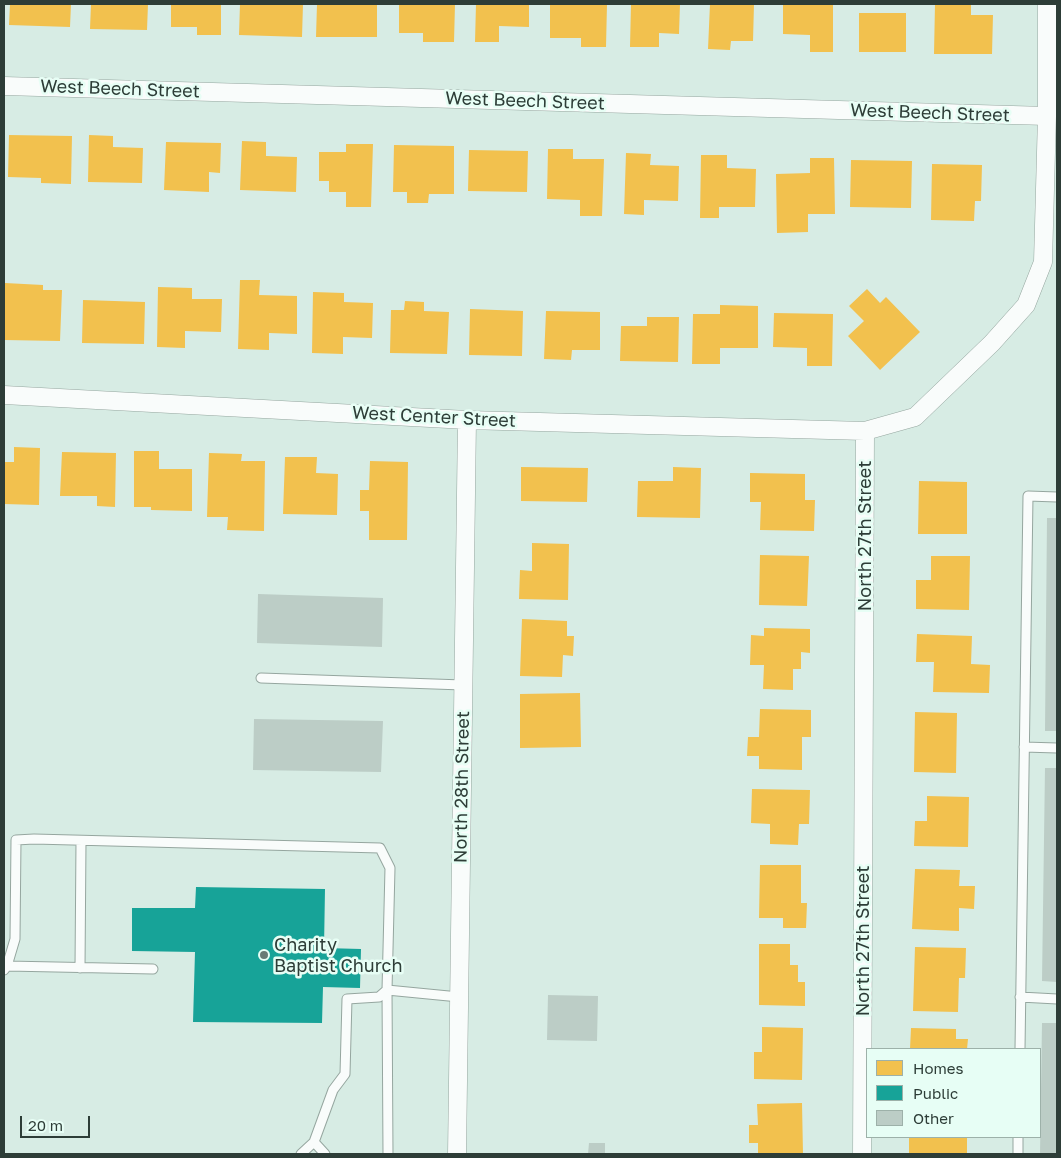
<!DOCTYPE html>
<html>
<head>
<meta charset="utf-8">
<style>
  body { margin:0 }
  #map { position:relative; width:1061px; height:1158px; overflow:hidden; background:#d7ece4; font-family:"Golos Text",sans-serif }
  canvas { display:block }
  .frame { position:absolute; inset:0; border:5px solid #2d3d37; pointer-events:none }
  .legend { position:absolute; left:866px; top:1048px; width:175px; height:90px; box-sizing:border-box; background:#e7fef5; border:1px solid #9db1a9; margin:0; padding:6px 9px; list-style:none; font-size:15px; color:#2d3d37 }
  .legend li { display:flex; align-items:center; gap:10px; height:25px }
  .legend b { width:25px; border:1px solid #9db1a9 }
  .scale { position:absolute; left:20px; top:1116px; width:70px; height:22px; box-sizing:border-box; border:2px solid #2d3d37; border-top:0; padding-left:6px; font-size:15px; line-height:18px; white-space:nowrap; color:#2d3d37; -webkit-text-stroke:4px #e7fef5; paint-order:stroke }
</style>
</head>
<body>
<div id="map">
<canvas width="1061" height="1158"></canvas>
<div class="frame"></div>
<ul class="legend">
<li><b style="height:14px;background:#f2c14e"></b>Homes</li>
<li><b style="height:14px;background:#17a398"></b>Public</li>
<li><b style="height:14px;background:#bccdc6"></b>Other</li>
</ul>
<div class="scale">20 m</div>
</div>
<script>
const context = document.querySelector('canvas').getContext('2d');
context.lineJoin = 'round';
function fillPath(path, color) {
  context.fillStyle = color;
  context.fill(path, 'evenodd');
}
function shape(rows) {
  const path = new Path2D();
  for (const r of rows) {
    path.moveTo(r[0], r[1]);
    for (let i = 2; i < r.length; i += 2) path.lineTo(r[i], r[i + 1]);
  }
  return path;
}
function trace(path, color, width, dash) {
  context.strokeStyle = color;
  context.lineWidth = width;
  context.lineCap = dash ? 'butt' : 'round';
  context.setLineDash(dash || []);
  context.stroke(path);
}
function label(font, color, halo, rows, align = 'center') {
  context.font = font + ' "Golos Text",sans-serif';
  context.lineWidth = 5;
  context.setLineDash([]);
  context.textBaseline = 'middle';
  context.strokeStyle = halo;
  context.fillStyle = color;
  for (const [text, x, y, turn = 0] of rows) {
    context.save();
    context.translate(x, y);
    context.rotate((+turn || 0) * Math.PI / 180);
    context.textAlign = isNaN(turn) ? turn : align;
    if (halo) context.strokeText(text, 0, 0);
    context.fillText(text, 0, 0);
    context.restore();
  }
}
fillPath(shape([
  [10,4,71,4,70,27,9,25],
  [91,4,148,4,147,30,90,29],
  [171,4,221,4,221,35,197,35,197,27,171,27],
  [240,4,303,4,302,37,239,35],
  [317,4,377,4,377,37,316,37],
  [399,4,455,4,454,42,423,42,423,33,399,33],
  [476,4,529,4,529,27,499,26,499,42,475,42],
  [550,4,607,4,606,47,581,47,581,38,550,38],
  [631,4,680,4,679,34,659,33,659,47,630,47],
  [710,4,754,4,753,41,731,41,730,50,708,49],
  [783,4,833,4,833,52,810,52,810,35,783,34],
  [935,4,971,4,971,15,993,15,992,54,934,54],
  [859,13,906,13,906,52,859,52],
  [9,135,72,136,71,184,41,183,41,178,8,177],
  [89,135,113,136,113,147,143,148,142,183,88,182],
  [242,141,266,142,266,156,297,157,296,192,240,190],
  [166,142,221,143,220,173,209,172,209,192,164,190],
  [346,144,373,144,371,207,346,207,346,192,329,192,329,181,319,181,319,152,346,152],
  [394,145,454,146,454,194,429,194,428,203,407,203,407,192,393,192],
  [548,149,573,149,573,159,604,159,602,216,580,216,580,200,547,199],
  [469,150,528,151,527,192,468,191],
  [626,153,651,154,650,165,679,166,678,201,644,200,644,215,624,214],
  [701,155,727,155,727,168,756,169,755,207,719,207,719,218,700,218],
  [810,158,834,158,835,214,808,214,808,232,777,233,776,174,810,173],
  [851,160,912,161,911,208,850,207],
  [932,164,982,165,981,201,975,201,974,221,931,220],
  [240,280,260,280,259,295,297,296,297,334,269,333,269,350,238,349],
  [5,283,43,285,43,290,62,290,60,341,4,340],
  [158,287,192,288,192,299,222,299,221,332,185,331,185,348,157,347],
  [867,289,880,303,886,297,920,332,880,370,848,336,864,321,849,306],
  [313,292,344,293,344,302,373,303,372,338,343,337,343,354,312,353],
  [83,300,145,302,144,344,82,343],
  [405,301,424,302,424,311,449,312,447,354,390,353,391,310,404,310],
  [720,305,758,306,758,348,720,348,720,364,692,364,693,314,720,314],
  [470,309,523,311,522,356,469,355],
  [546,311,600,312,600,350,572,350,571,360,544,359],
  [774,313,833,314,832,366,807,366,807,348,773,347],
  [647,317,679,317,678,362,620,361,621,326,647,326],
  [14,447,40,448,39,505,4,504,4,462,14,462],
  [134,451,159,451,159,469,192,469,192,511,151,510,151,507,134,507],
  [62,452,116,453,115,507,97,506,97,496,60,496],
  [209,453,242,454,241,461,265,461,264,531,227,530,228,517,207,517],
  [285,457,317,457,316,473,338,474,337,515,283,514],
  [370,461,408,462,407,540,369,540,369,511,360,511,360,490,369,490],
  [521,467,588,468,587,502,521,501],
  [673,467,701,468,700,518,637,517,638,481,673,481],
  [750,473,805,474,805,500,815,500,814,531,760,530,761,502,750,502],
  [919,481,967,482,967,534,918,534],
  [532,543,569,544,568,600,519,599,520,570,532,571],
  [760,555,809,556,807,606,759,605],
  [931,556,970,556,969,610,916,609,916,580,931,580],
  [522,619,567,621,567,636,574,636,573,656,563,655,562,677,520,676],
  [764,628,810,629,810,653,801,652,801,669,793,669,793,690,763,689,764,665,750,665,751,635,764,636],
  [917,634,972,636,971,664,990,665,989,693,933,692,934,662,916,662],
  [580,693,581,747,520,748,520,694],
  [760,709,811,710,811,737,802,737,802,770,759,769,759,756,747,756,748,737,759,737],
  [915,712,957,713,956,773,914,772],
  [752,789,810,790,809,824,799,824,798,845,770,844,770,824,751,823],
  [927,796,969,797,968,847,914,846,915,821,927,821],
  [760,865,801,865,801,903,807,903,806,928,783,928,783,918,759,918],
  [915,869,960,870,959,886,975,886,974,909,959,908,959,931,912,929],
  [759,944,790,944,790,965,798,965,798,982,805,982,805,1006,759,1005],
  [915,947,966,948,965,978,959,978,958,1012,913,1011],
  [762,1027,803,1028,802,1080,754,1079,754,1052,762,1052],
  [911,1028,956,1029,956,1039,968,1039,967,1049,910,1049],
  [802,1103,803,1154,758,1154,758,1143,749,1143,749,1125,758,1125,757,1104],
  [909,1137,967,1137,967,1154,909,1154]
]), '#f2c14e');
fillPath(shape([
  [196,887,325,889,324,948,361,949,360,988,323,987,322,1023,193,1022,195,952,132,951,132,908,195,908]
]), '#17a398');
fillPath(shape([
  [1047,518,1057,518,1057,731,1045,731],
  [258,594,383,598,382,647,257,643],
  [254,719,383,721,381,772,253,770],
  [1045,768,1057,768,1057,982,1042,981],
  [548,995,598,996,597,1041,547,1040],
  [1042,1023,1057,1023,1057,1154,1040,1154],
  [589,1143,605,1143,605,1154,588,1154]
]), '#bccdc6');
const lane = shape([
  [261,678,463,685],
  [1024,747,1057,748],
  [7,966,153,969],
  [80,968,81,841],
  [4,970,7,966,15,939,16,840,34,839,380,848,390,868,387,990,379,997,347,999,345,1074,333,1090,314,1142,301,1154],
  [1020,997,1057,999],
  [1020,1049,1028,496,1057,497],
  [314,1142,325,1154],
  [388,1154,387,990,459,997],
  [1018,1154,1018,1137]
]);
const street = shape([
  [4,86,1047,116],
  [4,395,467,420,865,431,915,417,992,343,1026,305,1043,262,1047,116,1047,4],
  [457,1154,467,420],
  [862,1154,865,431]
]);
trace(lane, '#95a69f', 11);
trace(street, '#95a69f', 19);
trace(lane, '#f9fcfb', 9);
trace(street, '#f9fcfb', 18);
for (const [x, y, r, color] of [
  [264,955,5,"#687a74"]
]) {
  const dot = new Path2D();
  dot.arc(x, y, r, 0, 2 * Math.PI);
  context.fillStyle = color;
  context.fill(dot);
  trace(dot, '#e7fef5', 2);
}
label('18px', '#2d3d37', '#e7fef5', [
  ["West Beech Street",120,89,2],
  ["West Beech Street",525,101,2],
  ["West Beech Street",930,113,2],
  ["West Center Street",434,417,3],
  ["North 27th Street",865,536,-90],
  ["North 28th Street",462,787,-89],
  ["North 27th Street",863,941,-90]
]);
label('18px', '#2d3d37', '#e7fef5', [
  ["Charity",274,945],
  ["Baptist Church",274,966]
], 'left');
</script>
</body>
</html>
